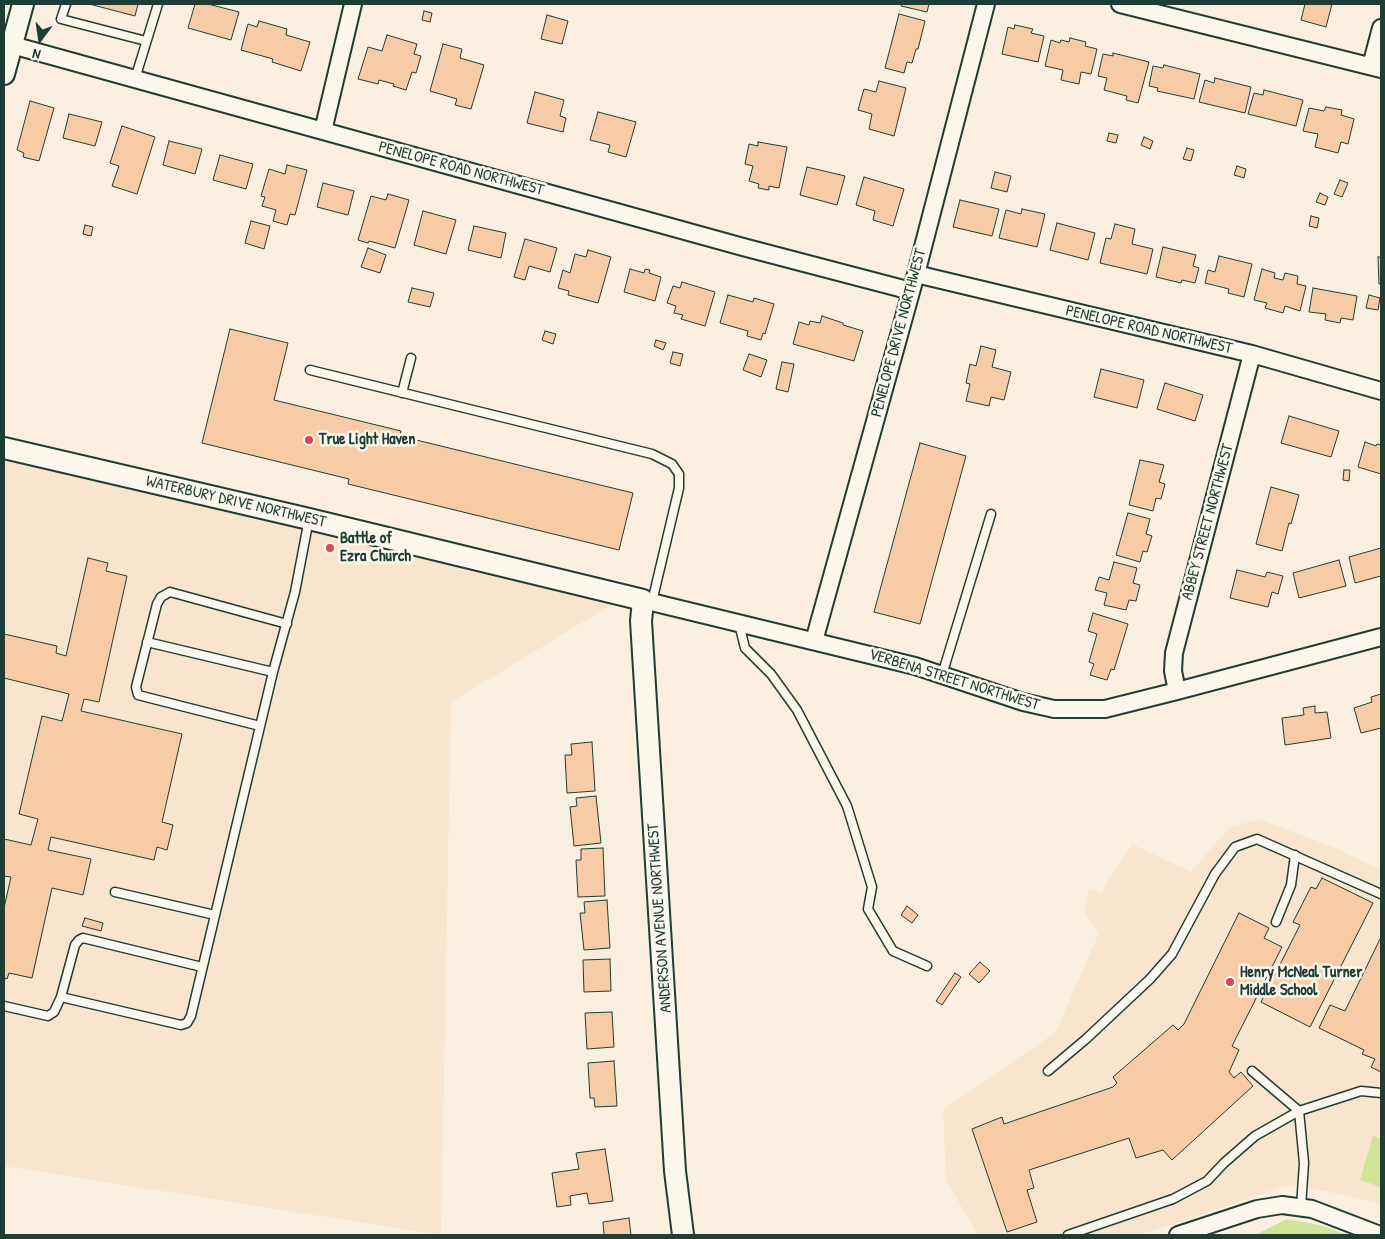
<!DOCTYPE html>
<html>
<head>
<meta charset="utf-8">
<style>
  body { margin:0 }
  #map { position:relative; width:1385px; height:1239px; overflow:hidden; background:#faeede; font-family:"Patrick Hand",sans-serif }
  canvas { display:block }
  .frame { position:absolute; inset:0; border:5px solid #1f3d34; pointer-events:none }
  .north { position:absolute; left:15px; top:15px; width:50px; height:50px; -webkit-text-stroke:4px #fbf7ec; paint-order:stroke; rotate:194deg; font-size:14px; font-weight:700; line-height:20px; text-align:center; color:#1f3d34 }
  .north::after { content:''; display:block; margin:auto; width:18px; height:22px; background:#1f3d34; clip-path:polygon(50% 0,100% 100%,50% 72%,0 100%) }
</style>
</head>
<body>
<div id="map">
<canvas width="1385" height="1239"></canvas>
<div class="frame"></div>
<div class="north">N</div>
</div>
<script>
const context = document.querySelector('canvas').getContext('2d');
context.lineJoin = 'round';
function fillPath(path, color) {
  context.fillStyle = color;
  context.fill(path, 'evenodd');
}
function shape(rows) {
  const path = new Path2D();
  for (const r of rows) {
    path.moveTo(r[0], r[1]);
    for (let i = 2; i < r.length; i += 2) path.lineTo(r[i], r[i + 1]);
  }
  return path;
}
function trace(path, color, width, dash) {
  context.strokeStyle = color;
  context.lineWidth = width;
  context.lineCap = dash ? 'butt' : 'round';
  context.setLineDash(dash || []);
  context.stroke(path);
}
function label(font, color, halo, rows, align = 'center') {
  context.font = font + ' "Patrick Hand",sans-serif';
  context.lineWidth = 5;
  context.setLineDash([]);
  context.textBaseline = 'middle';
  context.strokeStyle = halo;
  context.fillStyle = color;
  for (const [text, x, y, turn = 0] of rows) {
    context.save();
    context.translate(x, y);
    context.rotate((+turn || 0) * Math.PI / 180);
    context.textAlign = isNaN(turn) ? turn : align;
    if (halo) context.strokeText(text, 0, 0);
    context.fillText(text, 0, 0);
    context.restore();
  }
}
fillPath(shape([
  [4,436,634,591,451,702,441,1235,4,1166],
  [1259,819,1340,850,1381,870,1381,1204,1325,1191,1287,1185,1140,1235,978,1235,946,1180,943,1109,1056,1032,1099,933,1084,911,1089,888,1101,893,1132,844,1191,872,1229,828]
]), '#f9e4ce');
fillPath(shape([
  [1373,1136,1381,1139,1381,1187,1360,1180],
  [1287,1219,1319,1225,1348,1235,1255,1235]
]), '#d1e397');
const building = shape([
  [89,4,138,4,135,16,89,4],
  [195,4,208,4,239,12,231,40,188,28,195,4],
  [902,4,929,4,927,12,901,6,902,4],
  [1305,4,1332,4,1326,27,1301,20,1305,4],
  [424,11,432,13,430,22,422,20,424,11],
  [899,14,925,21,918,49,916,49,912,63,907,62,904,73,885,68,899,14],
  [547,15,568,21,562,44,541,39,547,15],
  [259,21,287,29,286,35,310,42,301,71,272,62,273,59,241,50,248,24,257,27,259,21],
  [1015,25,1033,29,1031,33,1044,36,1038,62,1002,54,1008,27,1014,29,1015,25],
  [387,35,417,44,414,54,421,56,416,73,412,72,406,90,393,86,394,84,379,80,378,84,358,79,368,47,382,51,387,35],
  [1070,38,1086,42,1085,46,1097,49,1091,74,1081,72,1079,84,1061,80,1063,70,1045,66,1051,40,1060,43,1061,40,1069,42,1070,38],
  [443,44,462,49,460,58,484,65,471,109,455,105,457,99,430,91,443,44],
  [1113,53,1149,62,1138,103,1126,100,1127,96,1104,90,1107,78,1098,76,1103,54,1113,56,1113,53],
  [1164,65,1200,74,1194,99,1157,91,1158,88,1149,86,1153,66,1163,68,1164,65],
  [1215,78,1251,87,1245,113,1199,102,1205,80,1214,83,1215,78],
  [879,81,906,88,894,136,869,129,872,114,858,110,864,89,876,92,879,81],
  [1264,90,1303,100,1296,126,1248,114,1254,93,1263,95,1264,90],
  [535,92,564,100,560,116,566,118,563,132,527,123,535,92],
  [30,101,54,108,39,161,23,157,24,153,17,150,30,101],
  [1326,107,1342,110,1341,115,1354,119,1348,144,1341,142,1338,153,1315,147,1318,134,1303,131,1309,108,1324,111,1326,107],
  [598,112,636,122,626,157,608,152,610,145,590,140,598,112],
  [69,114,102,122,95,146,63,138,69,114],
  [122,126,155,137,137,194,112,186,119,166,110,163,122,126],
  [1109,133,1118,135,1116,143,1107,141,1109,133],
  [1144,137,1153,141,1150,149,1141,145,1144,137],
  [169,141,202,149,195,174,163,165,169,141],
  [758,142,787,147,779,188,769,186,769,190,758,188,759,184,749,181,753,166,745,164,749,144,758,146,758,142],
  [1187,148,1194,150,1191,161,1183,159,1187,148],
  [220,155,253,164,246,189,213,180,220,155],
  [287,165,307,170,295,215,290,214,287,225,273,221,276,210,262,206,265,197,261,196,269,169,285,174,287,165],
  [1237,166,1246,169,1244,178,1234,175,1237,166],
  [807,167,845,176,837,205,800,195,807,167],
  [995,172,1011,176,1007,192,991,188,995,172],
  [864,177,904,189,893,226,873,220,875,211,856,205,864,177],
  [1340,180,1348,183,1342,197,1334,194,1340,180],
  [323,183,354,191,348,215,317,207,323,183],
  [1320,193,1328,197,1325,205,1316,202,1320,193],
  [388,194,409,200,395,248,369,241,368,243,358,240,371,196,386,200,388,194],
  [960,200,999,209,992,236,953,227,960,200],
  [1022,209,1045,214,1037,247,999,238,1006,210,1021,214,1022,209],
  [423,211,456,220,446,254,414,245,423,211],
  [1311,216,1319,218,1317,228,1309,226,1311,216],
  [251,221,270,226,264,249,245,243,251,221],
  [1057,223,1095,233,1088,260,1050,250,1057,223],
  [1115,224,1135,229,1132,244,1153,249,1147,274,1100,263,1106,238,1111,239,1115,224],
  [85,225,93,227,91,236,83,234,85,225],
  [474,226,506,233,501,258,468,250,474,226],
  [525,239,557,248,550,272,529,266,525,280,514,277,525,239],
  [1163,247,1196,255,1193,266,1199,268,1195,283,1182,280,1181,283,1156,277,1163,247],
  [368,248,386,255,380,273,361,267,368,248],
  [588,250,611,257,598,303,568,295,569,291,558,288,563,270,570,273,575,254,586,257,588,250],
  [1219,256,1252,264,1244,297,1228,293,1229,289,1205,283,1208,270,1215,272,1219,256],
  [1378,257,1381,257,1381,284,1379,284,1378,257],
  [630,269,644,273,645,269,650,270,649,273,661,277,655,301,624,292,630,269],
  [1262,269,1275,273,1274,278,1283,280,1285,273,1298,276,1297,284,1306,286,1300,311,1285,306,1283,313,1265,308,1267,303,1254,300,1262,269],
  [682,282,715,292,705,326,681,319,683,315,674,313,676,306,667,303,673,286,680,288,682,282],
  [412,288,434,293,430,307,408,302,412,288],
  [1313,288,1357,296,1353,320,1341,318,1340,323,1325,320,1326,314,1309,312,1313,288],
  [728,295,753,302,754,298,774,304,765,334,763,333,761,340,747,336,748,331,720,323,728,295],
  [1369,295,1380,298,1378,310,1366,308,1369,295],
  [822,316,843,323,843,325,863,331,854,361,793,344,799,322,809,325,810,321,820,323,822,316],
  [230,329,288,343,274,400,401,431,400,436,633,493,619,550,348,484,349,479,202,443,230,329],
  [545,331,556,334,553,344,542,340,545,331],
  [656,340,666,343,663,350,654,346,656,340],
  [981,346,996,350,992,367,1011,372,1004,400,991,397,989,406,966,401,970,384,966,383,970,364,976,366,981,346],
  [673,352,683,354,680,366,670,363,673,352],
  [749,354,767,360,761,377,743,370,749,354],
  [782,362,794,364,788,392,776,389,782,362],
  [1101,369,1144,380,1137,408,1094,397,1101,369],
  [1165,383,1203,395,1195,421,1157,409,1165,383],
  [1289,416,1339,431,1331,457,1281,443,1289,416],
  [1365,442,1376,446,1377,444,1381,445,1381,474,1358,467,1365,442],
  [920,443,966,456,920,624,874,612,920,443],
  [1140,460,1164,465,1159,482,1165,484,1161,499,1156,498,1153,511,1129,505,1140,460],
  [1344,470,1350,470,1349,481,1343,480,1344,470],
  [1271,487,1299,495,1291,524,1289,523,1282,551,1256,544,1271,487],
  [1128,513,1150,519,1146,534,1152,536,1147,552,1143,551,1140,562,1116,555,1128,513],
  [1381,548,1381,576,1355,583,1349,557,1381,548],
  [88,558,108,563,106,571,127,576,99,702,84,699,81,711,182,734,162,822,173,825,167,850,157,847,154,860,51,837,48,850,91,859,83,895,52,888,32,978,9,973,7,979,4,978,4,908,11,877,4,876,4,839,31,845,38,819,19,814,42,716,62,721,69,694,4,678,4,634,57,646,56,653,66,656,88,558],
  [1339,560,1346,586,1299,598,1293,573,1339,560],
  [1114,562,1137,568,1133,583,1140,585,1136,601,1129,600,1126,610,1104,605,1107,593,1095,590,1099,577,1109,580,1114,562],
  [1237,570,1265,577,1267,572,1283,576,1278,594,1272,592,1268,607,1230,598,1237,570],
  [1093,613,1128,624,1114,670,1111,669,1107,680,1090,675,1094,664,1089,662,1097,634,1088,631,1093,613],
  [1381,694,1381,728,1361,733,1354,708,1372,702,1371,697,1381,694],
  [1315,706,1315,713,1327,712,1331,738,1285,745,1282,718,1304,715,1303,708,1315,706],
  [592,742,595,791,567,793,565,755,572,755,571,744,592,742],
  [596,796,601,843,574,846,570,807,577,806,576,798,596,796],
  [603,848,605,896,578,897,576,860,581,860,581,849,603,848],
  [1322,878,1373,903,1310,1027,1261,1002,1300,925,1293,922,1311,887,1316,889,1322,878],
  [607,900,610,948,584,950,580,913,585,913,584,902,607,900],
  [907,906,918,915,912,923,901,915,907,906],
  [1239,913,1269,928,1264,938,1282,947,1232,1046,1239,1050,1229,1072,1234,1078,1241,1072,1253,1086,1172,1160,1163,1150,1136,1158,1129,1138,1029,1170,1034,1188,1027,1190,1037,1222,1007,1232,972,1129,1002,1117,1004,1124,1113,1087,1117,1083,1113,1077,1173,1025,1178,1030,1184,1024,1239,913],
  [85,918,103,923,101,931,82,926,85,918],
  [1381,937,1381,1072,1371,1067,1375,1059,1362,1054,1364,1050,1319,1028,1330,1005,1345,1011,1381,937],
  [610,959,611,991,584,992,583,960,610,959],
  [980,962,990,971,979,983,969,974,980,962],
  [955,973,961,977,942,1005,936,1001,955,973],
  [612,1012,614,1047,587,1049,585,1013,612,1012],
  [614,1061,617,1106,595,1107,594,1098,590,1098,588,1063,614,1061],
  [605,1149,613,1201,589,1204,587,1193,570,1196,571,1205,557,1207,552,1173,579,1169,576,1153,605,1149],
  [629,1218,631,1235,604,1235,603,1222,629,1218]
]);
fillPath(building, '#f8cba7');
trace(building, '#1f3d34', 1);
const service = shape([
  [66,4,61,19,146,41],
  [135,79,158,4],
  [310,370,652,454,672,464,679,474,679,488,652,602],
  [402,393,411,358],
  [739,624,745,648,771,674,797,710,847,806,872,887,868,909,893,951,927,966],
  [147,642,273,672],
  [942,675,991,514],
  [260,726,138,695,136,687,157,604,161,597,170,592,287,624],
  [115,892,215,915],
  [1276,922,1291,885,1295,855],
  [61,997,75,945,79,940,83,938,202,967],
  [4,1006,48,1016,54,1012,61,997,181,1025,187,1023,191,1016,273,672,295,592,309,519],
  [1048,1071,1086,1039,1150,979,1172,954,1215,874,1235,847,1257,839,1381,894],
  [1252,1071,1299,1111,1304,1163,1301,1207],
  [1068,1235,1173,1199,1207,1181,1224,1163,1255,1136,1299,1111,1361,1091,1381,1093]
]);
const minor = shape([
  [1120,4,1381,69],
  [12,45,743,247,911,291],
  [1371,66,1381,28],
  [323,131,353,4],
  [916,274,1252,354,1381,391],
  [643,600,915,666,1023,702,1054,709,1105,709,1177,691,1381,637],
  [814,641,916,274,986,4],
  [1177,691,1173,671,1174,653,1252,354],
  [1178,1235,1257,1209,1282,1205,1312,1209,1380,1235]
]);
const tertiary = shape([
  [4,74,23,4],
  [4,448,309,519,643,600,641,621,675,1171,683,1235]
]);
trace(service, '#1f3d34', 11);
trace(minor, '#1f3d34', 20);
trace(tertiary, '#1f3d34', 24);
trace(service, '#fbf7ec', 8);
trace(minor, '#fbf7ec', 16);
trace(tertiary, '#fbf7ec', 20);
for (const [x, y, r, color] of [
  [309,440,5,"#d1495b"],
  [330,548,5,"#d1495b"],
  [1230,982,5,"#d1495b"]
]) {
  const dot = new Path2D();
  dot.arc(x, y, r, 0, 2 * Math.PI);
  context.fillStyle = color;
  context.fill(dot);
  trace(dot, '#fbf7ec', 2);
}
label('16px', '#1f3d34', '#fbf7ec', [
  ["PENELOPE ROAD NORTHWEST",461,169,15],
  ["PENELOPE ROAD NORTHWEST",1149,330,13],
  ["PENELOPE DRIVE NORTHWEST",899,333,-75],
  ["WATERBURY DRIVE NORTHWEST",236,502,13],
  ["ABBEY STREET NORTHWEST",1208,522,-75],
  ["VERBENA STREET NORTHWEST",954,680,17],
  ["ANDERSON AVENUE NORTHWEST",660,918,-94]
]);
label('bold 16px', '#1f3d34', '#fbf7ec', [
  ["True Light Haven",319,440],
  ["Battle of",340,539],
  ["Ezra Church",340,557],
  ["Henry McNeal Turner",1240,973],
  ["Middle School",1240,991]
], 'left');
</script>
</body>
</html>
